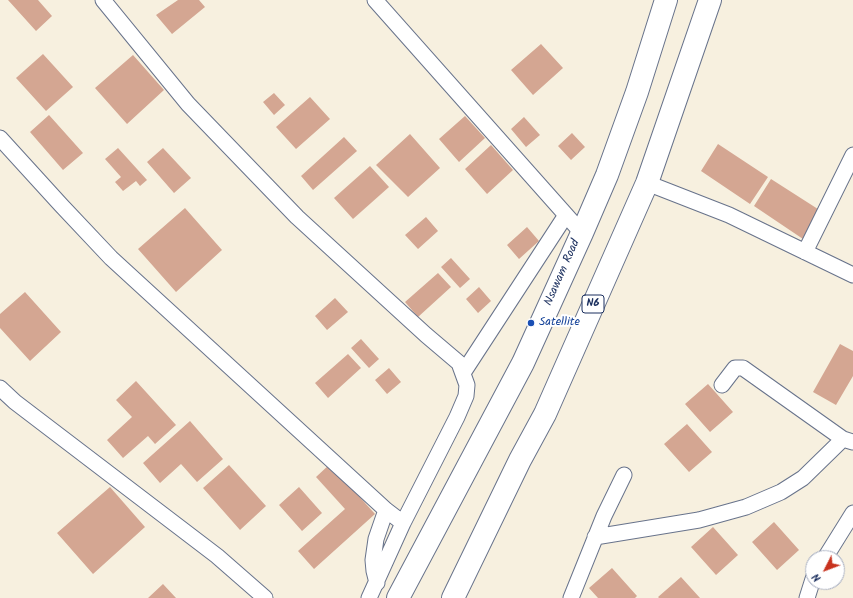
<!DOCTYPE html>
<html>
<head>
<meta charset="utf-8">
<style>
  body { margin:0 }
  #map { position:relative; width:853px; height:598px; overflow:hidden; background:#f7f0df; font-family:Kalam,sans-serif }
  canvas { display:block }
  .north { position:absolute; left:805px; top:550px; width:40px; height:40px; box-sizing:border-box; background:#fff; border:1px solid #a4acbf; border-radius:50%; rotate:228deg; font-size:11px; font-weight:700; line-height:16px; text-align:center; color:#1b2f5e }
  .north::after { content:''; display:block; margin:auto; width:14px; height:18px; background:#c8321e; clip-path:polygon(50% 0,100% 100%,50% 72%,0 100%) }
</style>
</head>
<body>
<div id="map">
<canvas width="853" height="598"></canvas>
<div class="north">N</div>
</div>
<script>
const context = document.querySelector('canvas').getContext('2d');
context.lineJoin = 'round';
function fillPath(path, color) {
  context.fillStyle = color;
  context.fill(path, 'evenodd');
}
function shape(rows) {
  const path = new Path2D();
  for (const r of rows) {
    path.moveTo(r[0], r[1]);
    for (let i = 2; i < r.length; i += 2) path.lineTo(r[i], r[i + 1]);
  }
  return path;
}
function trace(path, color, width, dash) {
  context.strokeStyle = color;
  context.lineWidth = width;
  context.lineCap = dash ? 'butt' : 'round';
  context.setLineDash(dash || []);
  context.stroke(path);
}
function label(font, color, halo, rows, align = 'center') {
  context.font = font + ' Kalam,sans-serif';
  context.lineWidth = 4;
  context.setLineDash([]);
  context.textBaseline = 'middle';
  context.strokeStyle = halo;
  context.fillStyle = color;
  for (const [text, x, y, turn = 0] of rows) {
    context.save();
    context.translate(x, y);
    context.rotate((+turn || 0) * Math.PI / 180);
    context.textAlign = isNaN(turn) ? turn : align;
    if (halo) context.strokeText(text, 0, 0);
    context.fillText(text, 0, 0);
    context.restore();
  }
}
fillPath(shape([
  [8,0,38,0,52,16,36,31],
  [178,0,199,0,205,7,172,34,156,15],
  [541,44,563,68,533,95,511,70],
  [43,54,73,87,46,111,16,78],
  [133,55,164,90,127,124,95,88],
  [274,93,285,105,274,115,263,102],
  [310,97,330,119,296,149,276,127],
  [49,115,83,153,63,170,30,132],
  [465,116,485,138,459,162,439,139],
  [524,117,540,135,526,147,511,129],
  [572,133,585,147,571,160,558,146],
  [410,134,440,168,408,197,376,165],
  [344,137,357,151,313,190,301,176],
  [718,144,768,177,750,204,701,171],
  [491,145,513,170,487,194,465,169],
  [118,148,147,180,140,186,136,181,123,191,115,182,121,177,105,159],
  [163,148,191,178,174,193,147,162],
  [370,166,389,187,353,219,334,198],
  [771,179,821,211,803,239,754,206],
  [185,208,222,250,176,292,138,249],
  [426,217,438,231,418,249,405,235],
  [527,227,539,241,519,259,507,245],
  [451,258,470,279,460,288,441,267],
  [438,273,451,287,418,317,405,302],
  [479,287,491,301,478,313,466,299],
  [25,292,61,332,30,361,0,328,0,314],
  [335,298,348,312,327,330,315,316],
  [361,339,379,359,369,368,351,348],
  [840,344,853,351,853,376,836,405,813,392],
  [348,354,361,368,328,398,315,383],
  [389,368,401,382,387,394,375,380],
  [136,381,176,425,155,444,148,436,123,458,107,440,132,417,116,400],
  [708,384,733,412,710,432,685,404],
  [190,421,223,459,197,482,181,464,160,483,143,463],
  [687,424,712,452,689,472,664,444],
  [330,464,375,514,314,569,298,551,345,509,316,477],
  [229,465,266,506,240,530,203,488],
  [110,487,145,527,93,574,57,533],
  [299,487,322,513,302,531,279,505],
  [774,522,799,550,777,570,752,542],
  [713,527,738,555,716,575,691,547],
  [612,568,637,596,635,598,598,598,589,588],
  [681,577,700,598,659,598,658,597],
  [163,584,176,598,148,598]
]), '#d4a692');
const street = shape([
  [103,0,188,104,297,217,426,335,459,363,467,385,466,396,457,417,403,523,369,598],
  [375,0,582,233],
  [0,138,61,205,111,258,386,510,403,523],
  [647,183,729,215,853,275],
  [805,252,853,155],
  [463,373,566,215],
  [722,385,735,368,743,368,843,439],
  [0,388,15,402,217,556,265,598],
  [595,537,699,520,746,507,781,492,803,478,843,439,853,442],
  [825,558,853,513],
  [377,583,374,571,373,560,376,539,386,510],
  [571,598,604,516,624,475],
  [807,598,813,579]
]);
const highway = shape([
  [398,598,523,363,582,233,607,175,637,92,666,0],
  [453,598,520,460,545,414,647,183,710,0]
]);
trace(street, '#68738b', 17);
trace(highway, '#68738b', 24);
trace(street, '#fff', 15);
trace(highway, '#fff', 22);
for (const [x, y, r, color] of [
  [531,323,4,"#1a4fb4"]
]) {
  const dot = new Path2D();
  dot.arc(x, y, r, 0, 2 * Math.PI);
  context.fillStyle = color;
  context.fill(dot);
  trace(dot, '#fff', 1.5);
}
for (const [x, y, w] of [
  [593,304,22]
]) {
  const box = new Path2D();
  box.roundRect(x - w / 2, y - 9, w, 18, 3);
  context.fillStyle = '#fff';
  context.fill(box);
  trace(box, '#1b2f5e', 1);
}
label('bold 11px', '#1b2f5e', null, [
  ["N6",593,304]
]);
label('12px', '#1b2f5e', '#fff', [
  ["Nsawam Road",563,273,-66]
]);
label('12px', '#164399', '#fff', [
  ["Satellite",539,323]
], 'left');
</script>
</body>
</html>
